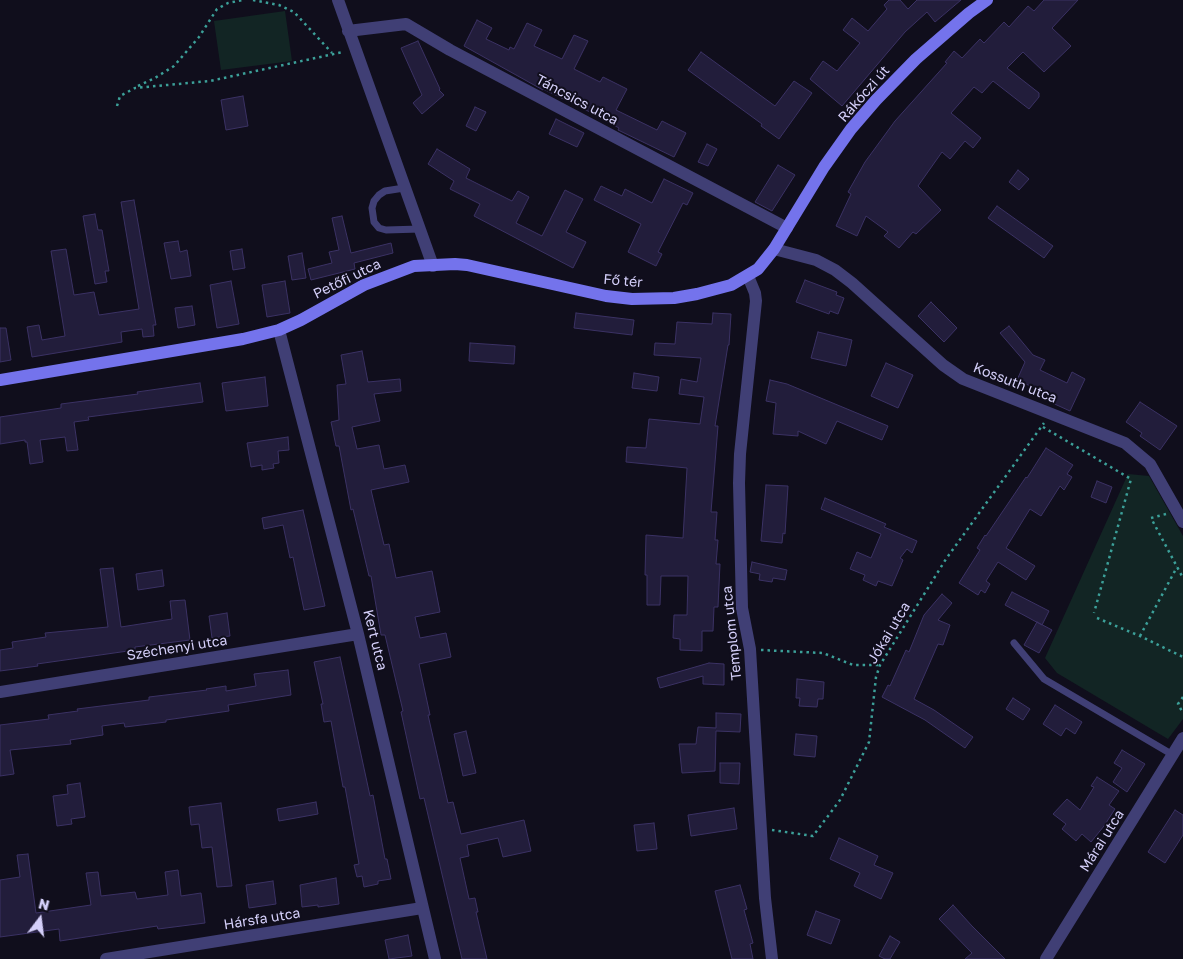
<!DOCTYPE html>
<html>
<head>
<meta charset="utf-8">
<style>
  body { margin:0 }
  #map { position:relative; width:1183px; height:959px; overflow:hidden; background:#100e1c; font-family:"Golos Text",sans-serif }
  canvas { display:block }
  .north { position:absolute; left:15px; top:894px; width:50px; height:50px; -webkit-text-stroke:4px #100e1c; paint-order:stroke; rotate:15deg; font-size:14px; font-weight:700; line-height:20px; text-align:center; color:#d4cff9 }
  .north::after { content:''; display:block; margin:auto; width:18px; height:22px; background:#d4cff9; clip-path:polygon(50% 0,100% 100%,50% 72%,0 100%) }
</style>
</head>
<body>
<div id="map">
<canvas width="1183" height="959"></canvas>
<div class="north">N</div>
</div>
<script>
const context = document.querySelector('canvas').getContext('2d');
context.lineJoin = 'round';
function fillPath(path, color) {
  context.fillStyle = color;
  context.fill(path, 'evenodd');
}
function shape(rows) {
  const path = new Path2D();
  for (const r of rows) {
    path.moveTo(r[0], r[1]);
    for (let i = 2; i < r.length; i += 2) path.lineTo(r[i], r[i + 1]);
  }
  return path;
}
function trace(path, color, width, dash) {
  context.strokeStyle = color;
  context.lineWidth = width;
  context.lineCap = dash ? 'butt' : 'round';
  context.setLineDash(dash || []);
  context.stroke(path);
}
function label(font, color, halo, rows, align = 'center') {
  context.font = font + ' "Golos Text",sans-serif';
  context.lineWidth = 4;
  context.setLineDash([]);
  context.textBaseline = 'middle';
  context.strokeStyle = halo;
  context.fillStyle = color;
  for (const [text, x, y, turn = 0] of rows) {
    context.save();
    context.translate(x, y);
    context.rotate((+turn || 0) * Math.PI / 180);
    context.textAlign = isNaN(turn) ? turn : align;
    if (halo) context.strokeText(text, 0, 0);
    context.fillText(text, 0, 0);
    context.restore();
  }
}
fillPath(shape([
  [285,11,292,61,221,70,214,21],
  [1128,474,1149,476,1183,536,1183,719,1168,739,1057,673,1045,658]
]), '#122524');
const building = shape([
  [889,0,900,0,908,9,917,0,961,0,935,22,927,12,905,32,842,106,810,79,823,61,837,71,860,43,843,30,852,18,868,31,887,9,884,5,889,0],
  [1044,0,1078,0,1052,28,1071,46,1044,72,1023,52,1007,68,1039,93,1039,97,1029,109,993,81,982,93,974,87,951,113,981,138,973,148,965,141,950,159,942,152,918,186,941,210,916,234,913,232,899,248,884,236,888,232,866,216,857,236,836,226,851,194,848,192,865,162,895,121,947,63,945,62,954,51,962,58,980,39,984,43,1004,22,1009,27,1028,6,1034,11,1044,0],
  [477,20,492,28,486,39,509,50,510,47,514,49,527,23,542,30,534,46,562,59,574,35,588,41,574,69,600,82,603,77,627,89,616,110,657,130,662,121,686,133,674,157,618,130,619,128,586,110,543,89,543,90,464,46,477,20],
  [418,41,440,89,439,90,444,95,422,114,413,103,422,95,401,48,418,41],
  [701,52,775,106,794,81,812,93,779,139,761,126,762,124,688,70,701,52],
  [243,96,248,126,226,130,221,100,243,96],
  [475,107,486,112,476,131,466,126,475,107],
  [556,119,584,133,577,147,549,134,556,119],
  [707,144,717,149,708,166,698,162,707,144],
  [437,149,470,169,466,178,512,201,518,191,529,197,516,223,542,236,565,190,583,199,566,232,586,242,573,268,474,216,480,204,450,189,454,181,428,164,437,149],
  [778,165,795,175,772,211,755,202,778,165],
  [1018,170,1029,179,1019,190,1009,182,1018,170],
  [664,179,693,193,687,205,683,203,658,252,662,254,656,266,628,252,641,224,594,200,601,186,622,196,625,189,652,203,664,179],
  [134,200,156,325,153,325,154,336,143,337,142,329,121,332,122,342,32,357,27,327,39,325,42,340,65,336,51,251,66,249,74,295,94,292,99,315,139,309,121,202,134,200],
  [997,206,1053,246,1044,258,988,218,997,206],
  [95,214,98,230,102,230,109,271,105,271,107,282,95,284,83,216,95,214],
  [342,216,351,253,391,243,393,253,354,263,355,269,311,280,308,269,332,263,329,252,339,250,332,218,342,216],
  [178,241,180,252,187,250,191,276,171,279,164,243,178,241],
  [242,249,245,268,233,270,230,251,242,249],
  [302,253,306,278,292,280,288,256,302,253],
  [805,280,837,292,836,295,844,298,838,314,830,311,829,314,796,302,805,280],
  [231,281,239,324,217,328,210,285,231,281],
  [285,281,290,313,267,317,262,285,285,281],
  [931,302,957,328,944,342,918,316,931,302],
  [192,306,195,325,178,328,175,308,192,306],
  [576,313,634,320,632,335,574,328,576,313],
  [713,313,731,314,729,345,728,345,715,426,718,426,711,512,717,512,715,540,718,540,716,564,720,564,718,607,714,607,713,631,702,631,702,651,680,650,680,639,673,638,674,615,687,615,688,576,661,576,660,605,647,605,647,575,645,575,646,535,683,538,687,468,626,462,627,447,646,448,649,419,700,424,704,397,679,394,681,379,697,382,701,358,654,355,655,343,675,344,677,322,712,324,713,313],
  [1009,326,1033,355,1045,360,1040,370,1067,383,1072,372,1085,379,1070,411,1048,401,1050,395,1017,380,1025,362,1000,333,1009,326],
  [0,328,6,328,11,360,0,362,0,328],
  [818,332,852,340,846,366,811,358,818,332],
  [470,343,515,346,514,364,469,361,470,343],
  [362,351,368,382,400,379,401,391,374,394,380,421,352,427,357,449,379,445,384,469,405,465,409,482,371,490,384,545,389,544,396,578,432,571,440,612,415,617,420,638,446,633,451,657,419,664,430,715,428,715,448,803,453,802,461,834,524,820,531,851,503,857,498,838,467,845,469,856,460,858,469,899,475,898,478,912,476,912,487,959,462,959,424,798,420,799,401,712,403,711,385,635,381,635,371,576,369,576,353,509,351,510,339,446,336,446,331,422,339,420,337,385,346,384,341,355,362,351],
  [886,363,913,375,898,408,871,396,886,363],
  [634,373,659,377,657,391,632,388,634,373],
  [265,377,268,406,226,411,222,383,265,377],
  [770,380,787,384,888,426,882,440,837,421,826,444,798,431,798,436,773,434,776,403,766,401,770,380],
  [200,383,203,402,88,417,89,420,74,422,78,450,67,451,65,437,40,440,43,462,30,464,27,442,25,442,25,440,0,444,0,417,61,408,61,404,138,394,137,392,200,383],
  [1140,402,1177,426,1160,450,1140,436,1142,433,1126,422,1140,402],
  [288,437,289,450,278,451,279,463,273,464,274,468,262,470,262,465,251,467,247,443,288,437],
  [1046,448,1073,465,1067,474,1072,477,1064,490,1060,486,1041,516,1030,509,1006,548,1035,566,1026,580,998,562,986,581,990,584,985,593,981,590,978,595,959,583,980,550,977,548,985,535,986,536,1026,477,1027,478,1046,448],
  [1097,481,1112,487,1106,503,1091,497,1097,481],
  [766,485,788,486,785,534,783,533,782,543,761,541,766,485],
  [825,498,886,524,884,527,917,541,912,553,907,549,900,558,903,560,892,586,878,581,876,586,863,580,865,575,850,569,857,552,871,558,881,534,821,509,825,498],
  [303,510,325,606,304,610,293,557,290,558,283,525,264,529,262,518,303,510],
  [752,562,787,570,785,580,773,578,772,582,759,580,760,574,750,572,752,562],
  [113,568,121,627,172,619,170,601,185,600,190,640,135,647,135,650,37,664,38,666,0,671,0,650,13,648,12,642,46,637,45,633,108,627,100,569,113,568],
  [162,570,164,586,138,590,136,574,162,570],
  [1012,592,1049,611,1042,625,1005,605,1012,592],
  [942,594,952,603,938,620,950,625,943,645,938,644,914,699,934,710,973,737,965,748,925,720,882,697,888,685,890,686,906,650,909,652,924,615,942,594],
  [227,613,230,636,212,638,209,616,227,613],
  [1037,622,1052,630,1039,653,1024,645,1037,622],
  [340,657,370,796,373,795,385,859,387,859,391,879,378,881,378,884,364,887,362,876,357,877,354,865,359,864,345,787,343,787,331,721,324,722,321,704,323,704,314,662,340,657],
  [709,663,724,664,724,685,703,684,703,676,660,688,657,678,709,663],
  [288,670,291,695,228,705,229,711,166,720,166,722,125,727,124,723,102,726,103,735,70,740,71,744,10,750,14,774,0,776,0,725,49,719,48,715,78,711,77,709,149,700,149,697,207,690,206,689,226,686,226,691,256,686,254,674,288,670],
  [797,679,824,682,823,699,818,699,817,707,799,706,800,698,796,698,797,679],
  [1013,698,1030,709,1023,720,1006,709,1013,698],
  [1055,705,1082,722,1075,734,1066,728,1061,736,1043,724,1055,705],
  [716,713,741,714,740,732,716,731,715,771,682,773,679,744,696,744,698,727,716,728,716,713],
  [466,731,476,773,463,776,454,734,466,731],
  [796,734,817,736,815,757,794,755,796,734],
  [1122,750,1145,764,1127,792,1113,782,1122,768,1114,763,1122,750],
  [720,763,740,763,739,784,720,783,720,763],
  [1097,777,1119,791,1109,805,1115,809,1104,826,1091,842,1082,834,1076,841,1062,829,1066,824,1053,814,1067,799,1080,810,1094,787,1091,786,1097,777],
  [80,783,85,817,71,819,72,824,57,826,53,796,68,794,67,785,80,783],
  [316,802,318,814,279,821,277,809,316,802],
  [221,803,232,886,217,887,212,847,202,848,199,824,191,825,189,807,221,803],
  [734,808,737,829,691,836,688,815,734,808],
  [1175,810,1183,815,1183,835,1165,863,1148,852,1175,810],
  [654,823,657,849,637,851,634,825,654,823],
  [839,838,878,856,874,865,893,873,881,899,854,886,860,873,830,859,839,838],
  [28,854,36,913,91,905,86,873,98,872,101,896,135,892,137,899,168,895,165,872,178,870,181,896,201,893,205,923,158,929,157,926,60,941,59,929,0,937,0,880,20,877,17,855,28,854],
  [336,878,339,904,318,907,318,905,302,907,300,885,336,878],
  [273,881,276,904,249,908,246,885,273,881],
  [740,885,747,909,744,910,753,943,750,944,753,959,732,959,715,891,740,885],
  [953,905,972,926,1005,959,965,959,972,953,939,919,953,905],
  [816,911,840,920,831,944,807,935,816,911],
  [408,935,412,956,389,959,385,940,408,935],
  [890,936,900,942,890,959,885,959,879,956,890,936]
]);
fillPath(building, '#221d3b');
trace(building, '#3b3264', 1);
trace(shape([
  [253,0,279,5,294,12,332,53],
  [138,86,155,78,174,66,199,37,217,9,228,3,243,0],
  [117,106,120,96,135,88,210,81,343,52],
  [1043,427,1131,479,1094,613],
  [1166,514,1151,518,1183,578],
  [1097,618,1140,636,1183,657],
  [1140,636,1177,567],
  [761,650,823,653,853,665,880,665],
  [1183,697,1178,704,1183,713],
  [772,830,813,836,840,800,869,742,876,677,880,665,946,559,1044,423]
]), '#3ca099', 2.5, [2.5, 4]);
trace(shape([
  [404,188,385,191,379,195,374,201,372,208,374,222,379,228,386,230,420,229],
  [1014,643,1044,679,1173,755]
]), '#403f75', 7);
trace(shape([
  [338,0,433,266],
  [348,31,406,24,450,50,787,228],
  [774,249,816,260,835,270,852,283,943,365,963,379,1125,443,1150,464,1183,522],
  [748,276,755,293,756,301,740,454,739,483,742,608,750,649,765,898,772,959],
  [279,330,358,634,435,959],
  [0,692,358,634],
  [106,959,422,908],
  [1046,959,1183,738]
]), '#403f75', 12);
trace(shape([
  [0,380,243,339,279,330,301,320,364,285,414,266,455,264,467,265,606,296,632,299,674,298,697,294,731,285,758,269,774,249,824,167,851,129,876,100,916,59,969,13,987,0]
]), '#7473ec', 12);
label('14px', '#d4cff9', '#100e1c', [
  ["Rákóczi út",864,94,-49],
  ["Táncsics utca",577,100,28],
  ["Petőfi utca",347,279,-26],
  ["Fő tér",623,281,5],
  ["Kossuth utca",1015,383,21],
  ["Templom utca",732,633,-96],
  ["Jókai utca",889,633,-59],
  ["Kert utca",375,640,76],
  ["Széchenyi utca",177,648,-9],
  ["Márai utca",1102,841,-58],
  ["Hársfa utca",262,919,-9]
]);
</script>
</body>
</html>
